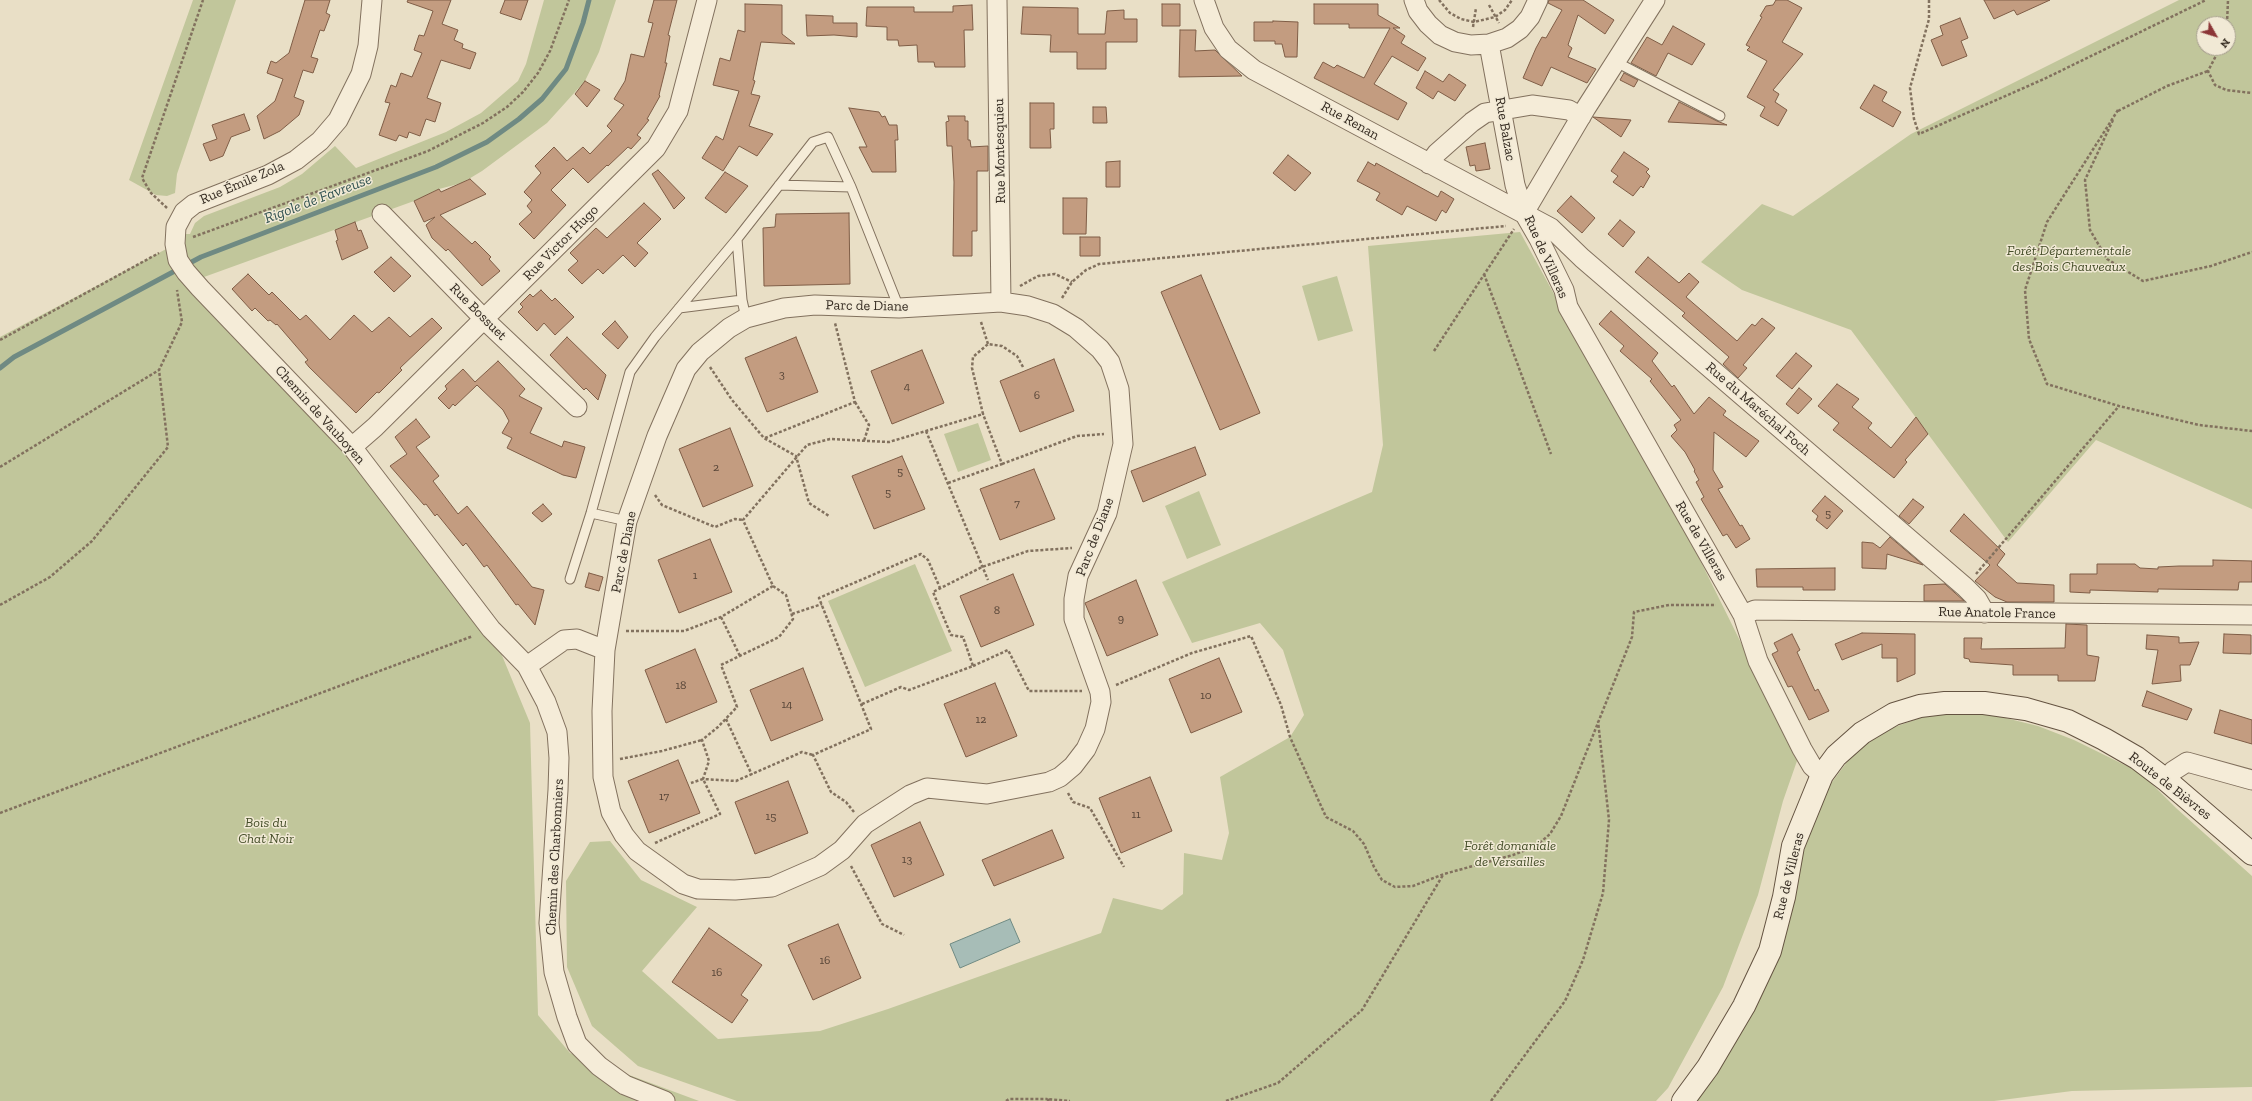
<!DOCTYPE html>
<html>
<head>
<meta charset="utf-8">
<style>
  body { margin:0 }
  #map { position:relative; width:2252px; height:1101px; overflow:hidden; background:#e9dfc6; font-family:"Zilla Slab",serif }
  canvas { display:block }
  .north { position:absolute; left:2196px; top:16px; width:40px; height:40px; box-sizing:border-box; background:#f1e9d5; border:1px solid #a59d8d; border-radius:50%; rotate:129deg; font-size:11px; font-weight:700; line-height:16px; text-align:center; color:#342a20 }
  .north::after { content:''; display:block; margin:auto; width:14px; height:18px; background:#8b3536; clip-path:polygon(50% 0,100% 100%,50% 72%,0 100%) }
</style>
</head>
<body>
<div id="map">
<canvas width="2252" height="1101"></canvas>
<div class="north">N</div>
</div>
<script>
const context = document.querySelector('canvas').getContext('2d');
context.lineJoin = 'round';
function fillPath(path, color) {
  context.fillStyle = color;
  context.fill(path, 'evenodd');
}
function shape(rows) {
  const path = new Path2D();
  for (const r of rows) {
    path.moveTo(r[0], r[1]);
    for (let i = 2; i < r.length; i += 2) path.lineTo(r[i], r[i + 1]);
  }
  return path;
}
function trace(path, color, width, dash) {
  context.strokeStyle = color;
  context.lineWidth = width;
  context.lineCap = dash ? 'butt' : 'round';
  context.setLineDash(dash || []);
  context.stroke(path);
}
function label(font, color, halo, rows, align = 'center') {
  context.font = font + ' "Zilla Slab",serif';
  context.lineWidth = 3;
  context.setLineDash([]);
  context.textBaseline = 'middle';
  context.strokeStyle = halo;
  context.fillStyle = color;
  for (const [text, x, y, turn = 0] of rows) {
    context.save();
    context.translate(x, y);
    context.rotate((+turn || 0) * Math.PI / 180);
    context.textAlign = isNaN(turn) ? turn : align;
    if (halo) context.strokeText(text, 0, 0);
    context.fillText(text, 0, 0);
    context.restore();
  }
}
fillPath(shape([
  [193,0,236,0,177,174,175,193,167,196,156,195,129,180],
  [544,0,616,0,599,52,585,81,547,123,482,171,462,183,439,189,414,201,204,277,194,271,184,253,182,234,190,234,195,223,204,216,280,187,302,174,335,146,356,168,446,132,481,113,518,81,526,64],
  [2179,0,2252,0,2252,509,2096,440,2008,542,1851,330,1742,290,1701,262,1762,204,1793,216,1911,134],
  [2204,24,2228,24,2228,48,2204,48],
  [1520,232,1700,560,1798,758,1783,801,1758,895,1723,987,1668,1088,1656,1101,737,1101,638,1066,592,1026,567,967,566,881,590,842,610,841,641,880,697,907,642,971,718,1039,820,1031,888,1009,1101,933,1113,898,1162,910,1183,894,1184,853,1222,860,1229,833,1220,777,1290,737,1304,715,1283,650,1260,623,1192,643,1162,582,1372,492,1383,445,1368,246],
  [170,247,328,420,491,629,530,723,538,1015,570,1053,699,1101,0,1101,0,337],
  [1337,276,1353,331,1318,341,1302,286],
  [978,423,991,460,958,472,944,434],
  [1199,491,1221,545,1187,559,1165,506],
  [915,564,952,651,865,687,828,601],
  [1935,713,1985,713,2038,726,2074,740,2141,773,2176,808,2252,876,2252,1087,2072,1091,1994,1101,1697,1101,1709,1085,1746,1024,1783,940,1796,876,1816,812,1829,786,1853,754,1880,732]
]), '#c1c69b');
const water = shape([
  [1010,919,1020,942,960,968,950,944,1010,919]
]);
fillPath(water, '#a7bdb7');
trace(water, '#6f8a83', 1);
trace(shape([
  [0,368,14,357,201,257,436,167,487,142,519,119,542,99,566,69,583,23,589,0]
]), '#6f8a83', 5);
const building = shape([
  [305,0,330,0,326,13,330,15,324,31,320,30,311,57,318,59,313,73,303,70,294,97,304,101,299,115,280,131,264,139,257,116,275,101,283,79,267,73,271,61,276,63,289,53,305,0],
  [408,0,451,0,442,24,458,30,454,40,463,44,462,48,476,53,470,69,441,60,427,98,441,103,435,122,426,119,420,136,409,132,407,138,399,135,396,141,379,135,390,103,385,102,391,85,396,87,401,73,412,77,422,53,414,50,419,35,424,36,433,11,407,2,408,0],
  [505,0,528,0,521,20,500,13,505,0],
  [654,0,677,0,668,35,670,36,665,63,667,63,659,95,660,96,647,119,649,120,637,135,641,138,631,149,628,147,608,166,607,165,588,183,573,168,551,190,566,205,534,239,519,224,532,212,527,206,532,200,524,192,541,173,535,166,554,147,567,161,583,147,590,154,612,131,607,126,624,105,614,99,625,81,631,54,644,57,653,23,648,22,654,0],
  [1549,0,1583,0,1614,20,1605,34,1578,15,1568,45,1572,48,1568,57,1596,69,1587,83,1551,67,1542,86,1523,78,1536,48,1542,37,1546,38,1562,10,1548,3,1549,0],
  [1776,0,1787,0,1802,8,1782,42,1803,54,1773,90,1779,94,1775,102,1787,110,1778,126,1760,116,1765,107,1747,97,1767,61,1747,50,1750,47,1746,45,1762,17,1760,16,1766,6,1773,5,1776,0],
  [1984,0,2050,0,2017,15,2014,10,1994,19,1984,0],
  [745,4,782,5,782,34,795,44,761,42,753,80,755,81,751,94,760,96,749,126,773,134,757,156,739,146,723,171,702,158,716,136,723,140,739,91,713,85,720,58,730,61,738,30,745,32,745,4],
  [1162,4,1180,4,1180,26,1162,26,1162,4],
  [1314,4,1378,4,1378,15,1400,28,1393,28,1405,36,1401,43,1426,58,1418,71,1392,56,1374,84,1407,103,1398,120,1314,78,1323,62,1334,68,1337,65,1364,78,1390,28,1349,28,1349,24,1314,24,1314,4],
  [972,5,973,30,964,30,965,67,935,67,934,62,918,62,917,45,899,46,898,40,887,40,887,27,866,26,867,7,914,7,914,12,953,12,953,6,972,5],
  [1023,7,1078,8,1078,34,1105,34,1107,11,1124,10,1124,19,1137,19,1137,42,1106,42,1106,69,1077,69,1077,52,1050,52,1051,35,1021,34,1023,7],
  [806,15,833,16,833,23,857,23,857,37,834,35,807,36,806,15],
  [1960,18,1968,38,1961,41,1967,56,1942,66,1931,40,1943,35,1940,26,1960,18],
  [1273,21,1298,22,1297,57,1285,57,1282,44,1275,44,1275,41,1254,41,1254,22,1273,22,1273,21],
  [1673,26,1705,44,1692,65,1668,53,1656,76,1631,63,1647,37,1662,45,1673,26],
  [1180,30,1196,30,1195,51,1215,50,1242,76,1179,77,1180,30],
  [1425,71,1443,82,1449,74,1466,85,1455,101,1438,91,1433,99,1416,88,1425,71],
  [1624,73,1638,80,1634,87,1620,80,1624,73],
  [585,81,600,90,587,107,575,94,585,81],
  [1874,85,1887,92,1882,101,1901,112,1893,127,1860,108,1874,85],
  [1679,102,1717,121,1727,125,1668,122,1679,102],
  [1030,103,1054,103,1054,129,1050,129,1051,148,1030,148,1030,103],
  [1093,107,1106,107,1107,123,1093,123,1093,107],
  [849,108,879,112,882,117,885,116,889,125,897,125,898,140,895,140,896,172,872,172,859,147,867,147,849,108],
  [244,114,250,130,231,137,223,156,210,161,203,144,217,139,212,125,244,114],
  [948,116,965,116,965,121,968,121,968,140,970,140,971,147,988,146,988,171,977,171,977,231,972,231,972,256,953,256,954,182,952,146,947,146,946,122,949,121,948,116],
  [1593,117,1631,120,1621,137,1593,117],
  [1485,143,1490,169,1476,171,1475,165,1470,166,1466,147,1485,143],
  [1624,152,1649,169,1646,172,1650,176,1643,188,1641,186,1633,196,1613,182,1618,176,1611,171,1624,152],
  [1288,155,1311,173,1295,191,1273,173,1288,155],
  [1120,161,1120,187,1106,187,1106,162,1120,161],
  [1368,162,1375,166,1376,163,1438,197,1441,191,1454,199,1446,213,1442,210,1436,221,1407,206,1402,215,1376,200,1380,193,1357,181,1368,162],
  [658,170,685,198,674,209,652,174,658,170],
  [725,172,748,186,726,213,705,198,725,172],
  [470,179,486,194,440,215,472,244,475,241,491,257,489,259,500,271,482,286,448,249,446,251,432,238,426,225,435,217,424,222,414,201,439,189,441,192,470,179],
  [1571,196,1595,218,1582,233,1557,211,1571,196],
  [1063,198,1087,198,1086,234,1063,234,1063,198],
  [644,203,661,219,637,243,648,253,635,267,623,255,603,274,598,269,582,284,568,270,578,261,570,253,596,228,607,238,644,203],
  [849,213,850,284,764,286,763,228,775,227,776,214,849,213],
  [1620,220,1635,232,1623,247,1608,234,1620,220],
  [355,222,358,231,361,230,368,248,342,260,336,241,338,240,335,230,355,222],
  [1080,237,1100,237,1100,256,1080,256,1080,237],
  [391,257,411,276,394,292,374,272,391,257],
  [1648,257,1679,283,1689,273,1699,282,1686,297,1737,341,1752,324,1755,326,1762,318,1775,328,1743,365,1747,368,1738,378,1723,364,1729,357,1682,316,1685,313,1635,272,1648,257],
  [248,274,269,295,272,292,300,320,306,315,330,340,354,315,372,332,389,317,410,337,432,318,442,328,400,368,402,370,379,393,377,392,356,413,309,367,305,362,308,360,277,324,276,325,270,320,268,321,255,308,252,311,232,289,248,274],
  [1201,275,1260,413,1220,430,1161,292,1201,275],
  [541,290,552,301,555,298,574,317,555,335,544,323,537,331,518,312,523,307,520,304,530,294,533,297,541,290],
  [1611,311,1658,353,1652,361,1672,387,1674,385,1694,414,1709,397,1726,411,1723,415,1759,441,1746,457,1714,432,1713,470,1723,487,1718,489,1740,526,1742,525,1750,539,1736,548,1727,534,1723,536,1701,499,1704,497,1696,482,1699,480,1694,471,1695,470,1685,452,1671,436,1677,430,1674,425,1681,420,1650,381,1652,379,1620,351,1624,346,1599,324,1611,311],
  [615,321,628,337,618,349,602,334,615,321],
  [567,337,606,375,598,400,586,388,584,390,550,355,567,337],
  [796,337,818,392,767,412,745,358,796,337],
  [922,350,944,403,892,424,871,371,922,350],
  [1796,353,1812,366,1792,389,1776,376,1796,353],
  [1054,359,1074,411,1020,432,1000,381,1054,359],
  [498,361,525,389,519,396,542,408,530,433,562,447,564,441,585,447,576,478,563,475,507,448,512,438,502,433,509,421,503,410,477,385,455,406,453,404,449,409,438,398,447,389,445,386,463,369,475,382,498,361],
  [1837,384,1859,399,1852,407,1872,423,1868,428,1891,448,1916,417,1928,434,1905,460,1907,462,1894,478,1833,430,1839,423,1818,406,1837,384],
  [1799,388,1812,399,1798,414,1786,404,1799,388],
  [416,419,430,437,416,447,439,476,433,481,458,514,467,506,532,587,544,590,535,625,518,604,516,605,487,565,484,567,466,543,463,546,437,514,435,516,426,504,424,505,390,466,407,454,395,437,416,419],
  [730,428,753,486,703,507,679,449,730,428],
  [1195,447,1206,475,1143,502,1131,471,1195,447],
  [902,456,925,509,874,529,852,476,902,456],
  [1034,469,1055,519,1000,540,980,489,1034,469],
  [1825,496,1843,511,1827,529,1816,520,1818,516,1812,511,1825,496],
  [1913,499,1924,507,1909,524,1899,516,1913,499],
  [543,504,552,514,542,522,532,513,543,504],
  [1964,514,2005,554,1997,565,2017,583,2054,585,2054,602,2007,602,1995,597,1975,581,1990,565,1950,531,1964,514],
  [1890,537,1923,565,1887,554,1886,569,1862,568,1862,542,1873,543,1880,548,1890,537],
  [710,539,732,592,679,613,658,560,710,539],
  [2213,560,2252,561,2252,582,2239,582,2238,590,2158,589,2158,592,2090,590,2090,593,2070,592,2070,574,2097,574,2097,564,2135,564,2140,568,2158,569,2158,567,2179,566,2213,566,2213,560],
  [1835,568,1835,590,1803,590,1803,587,1757,587,1756,569,1835,568],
  [589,573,603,577,599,591,585,587,589,573],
  [1013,574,1034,625,981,647,960,596,1013,574],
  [1136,580,1158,635,1107,656,1085,603,1136,580],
  [1945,584,1964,601,1924,601,1924,585,1945,584],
  [2066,624,2087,625,2087,655,2099,657,2095,681,2058,681,2058,675,2013,675,2013,665,1970,662,1969,659,1964,658,1964,638,1982,638,1981,649,2065,648,2066,624],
  [1862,633,1915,634,1915,674,1897,682,1897,658,1882,658,1882,644,1842,660,1835,644,1862,633],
  [1792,634,1800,650,1797,652,1815,691,1818,689,1829,711,1809,720,1792,686,1788,687,1772,654,1778,651,1774,643,1792,634],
  [2224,634,2251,635,2251,654,2223,653,2224,634],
  [2147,635,2179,637,2179,643,2199,642,2190,665,2180,665,2181,681,2152,684,2158,650,2146,649,2147,635],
  [695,649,717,702,666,723,645,670,695,649],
  [1219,658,1242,712,1191,733,1169,679,1219,658],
  [803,668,823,720,771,741,750,690,803,668],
  [995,683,1017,736,966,757,944,704,995,683],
  [2147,691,2192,709,2187,720,2142,706,2147,691],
  [2220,710,2252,720,2252,744,2214,733,2220,710],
  [678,760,700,813,649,833,628,781,678,760],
  [1150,777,1172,831,1121,853,1099,798,1150,777],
  [788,781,808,833,755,854,735,802,788,781],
  [920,822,944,875,894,897,871,845,920,822],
  [1052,830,1064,858,994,886,982,860,1052,830],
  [838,924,861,978,813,1000,788,945,838,924],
  [709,928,762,965,741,995,748,1000,732,1023,672,982,709,928]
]);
fillPath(building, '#c39c80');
trace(building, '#7f5d46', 1);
const lane = shape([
  [1616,62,1720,116],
  [779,185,851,187],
  [679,308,742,300],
  [746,318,742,300,737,239,813,142,828,137,851,187,899,308],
  [591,513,627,521],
  [570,579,591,513,630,372,655,337,737,239]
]);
const street = shape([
  [372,0,368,46,361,74,338,120,320,141,296,160,268,175,194,204,184,212,176,227,175,244,178,260,186,272,200,288,352,447,491,629,527,666,546,702,557,732,559,758,558,790,549,923,554,972,567,1017,577,1044,599,1066,625,1085,665,1101],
  [997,0,1001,302],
  [1204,0,1214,28,1228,49,1254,70,1551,228,1582,258,1965,587,1977,599,1985,613],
  [1414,0,1418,11,1428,24,1440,35,1455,42,1471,45,1489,44,1507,38,1520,29,1530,17,1538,0],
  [1489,44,1515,185,1524,213,1539,239,1564,290,1568,307,1743,615,1758,661,1802,749,1812,766,1822,775],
  [1429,164,1437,153,1472,122,1485,113,1532,105,1569,110,1581,117],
  [1524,213,1586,108,1655,0],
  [382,214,489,324,577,407],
  [1001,302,1028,306,1053,314,1076,328,1100,349,1110,362,1119,389,1123,444,1107,513,1078,576,1074,599,1074,619,1100,692,1101,702,1095,729,1086,749,1073,766,1060,777,1049,782,987,794,927,788,910,795,865,824,842,850,820,866,772,887,735,890,698,889,683,884,637,851,624,835,611,812,603,777,602,711,605,650,627,521,657,436,686,369,700,352,729,328,746,318,784,308,815,305,899,308,1001,302],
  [352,447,375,427,656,148,678,111,707,0],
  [1743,615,1755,610,2252,615],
  [527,666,564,640,577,639,605,650],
  [2166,780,2173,771,2187,762,2252,780]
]);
const secondary = shape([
  [1683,1101,1708,1067,1744,1006,1770,951,1784,897,1793,846,1822,775,1836,756,1862,733,1894,714,1920,706,1945,703,1984,703,2026,709,2068,721,2104,739,2137,758,2166,780,2252,854]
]);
trace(lane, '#82715e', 11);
trace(street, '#82715e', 21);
trace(secondary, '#645341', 24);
trace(shape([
  [1439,0,1450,13,1461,19,1474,22,1495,17,1505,10,1512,0],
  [1929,0,1929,19,1910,88,1914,119,1919,134,2044,79,2206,0],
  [1489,5,1499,23],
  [2227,24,2228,0],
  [1473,27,1476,8],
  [2220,48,2208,71,2215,85,2226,90,2252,93],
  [2118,110,2047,222,2025,290,2029,339,2047,384,2119,406,2199,425,2252,431],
  [2118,111,2167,86,2208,71],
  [2113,120,2085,180,2090,230,2107,259,2143,281,2211,266,2252,252],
  [167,208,151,193,142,178,203,0],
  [193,237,428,151,483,123,507,107,523,92,538,73,550,51,569,0],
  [1484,274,1551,454],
  [1020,286,1038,276,1055,274,1072,282],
  [1062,298,1072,282,1086,270,1099,264,1506,226],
  [981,322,988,344],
  [0,340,159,253],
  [1434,351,1514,229],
  [710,367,732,400,764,438,796,456,809,503,829,516],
  [855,402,869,425,864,441],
  [926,431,988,580],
  [765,438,855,402,835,323],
  [1002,464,1077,436,1104,434],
  [0,467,159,370],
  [948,483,1002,464,983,414],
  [655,495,662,505,715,527,735,519,743,520],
  [1976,574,2119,406],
  [773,586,786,595,793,619,779,637,721,665,737,707,718,727,702,740,709,761,703,779,736,781,802,752,813,755],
  [0,605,50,577,92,541,168,447,159,370,182,322,177,290],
  [792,614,822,604],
  [721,617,740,656],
  [626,631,684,631,721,617,773,586,743,520,807,445,830,439,889,442,983,414,972,368,973,357,988,344,1002,346,1017,356,1023,367],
  [973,666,1008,650,1029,691,1082,691],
  [1116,685,1192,653,1251,636,1281,705,1290,737,1326,817,1353,831,1364,844,1374,867,1382,880,1395,887,1413,886,1444,874,1513,855,1536,846,1550,834,1561,816,1632,637,1634,612,1669,605,1716,605],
  [862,704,901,687,909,690,973,666,963,637,951,635,933,592,982,567,1028,551,1072,548],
  [726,719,752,775],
  [620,759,662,751,702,740],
  [1068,793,1073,802,1090,808,1124,867],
  [854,812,846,802,831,792,813,755,871,729,819,598,921,554,928,560,940,588],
  [0,813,473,636],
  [655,843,720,814,703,779,691,783],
  [851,866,882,924,904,935],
  [1006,1101,1009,1099,1047,1099],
  [1049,1101,1047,1099,1070,1101],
  [1226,1101,1278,1083,1362,1010,1443,875],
  [1491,1101,1565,1001,1583,960,1603,893,1609,820,1598,721]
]), '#82715e', 2.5, [3, 2]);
trace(lane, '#f5ecd8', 9);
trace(street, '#f5ecd8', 19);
trace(secondary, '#f5ecd8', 22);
label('12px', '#584638', null, [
  ["3",782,375],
  ["4",907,387],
  ["6",1037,396],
  ["2",716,468],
  ["5",900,472],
  ["5",888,493],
  ["7",1017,504],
  ["5",1828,514],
  ["1",695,576],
  ["8",997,611],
  ["9",1121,619],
  ["18",681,686],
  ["10",1206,696],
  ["14",787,705],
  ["12",981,720],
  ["17",664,797],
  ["11",1136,815],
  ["15",771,817],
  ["13",907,860],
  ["16",825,961],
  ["16",717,973]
]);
label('14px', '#342a20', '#f1e9d5', [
  ["Rue Renan",1350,121,29],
  ["Rue Balzac",1505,129,80],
  ["Rue Montesquieu",1000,151,-91],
  ["Rue Émile Zola",242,183,-23],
  ["Rue Victor Hugo",561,243,-45],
  ["Rue de Villeras",1546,257,66],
  ["Parc de Diane",867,306,1],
  ["Rue Bossuet",478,312,45],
  ["Rue du Maréchal Foch",1758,409,41],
  ["Chemin de Vauboyen",320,415,48],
  ["Parc de Diane",1095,537,-69],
  ["Rue de Villeras",1701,541,60],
  ["Parc de Diane",624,552,-79],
  ["Rue Anatole France",1997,613,1],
  ["Route de Bièvres",2170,786,38],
  ["Chemin des Charbonniers",555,857,-87],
  ["Rue de Villeras",1789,876,-76]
]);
label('italic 14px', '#454e29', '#f1e9d5', [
  ["Forêt Départementale",2069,251],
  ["des Bois Chauveaux",2069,267],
  ["Bois du",266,823],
  ["Chat Noir",266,839],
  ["Forêt domaniale",1510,846],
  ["de Versailles",1510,862]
]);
label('italic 15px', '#315250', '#f1e9d5', [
  ["Rigole de Favreuse",318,199,-21]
]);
</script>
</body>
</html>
